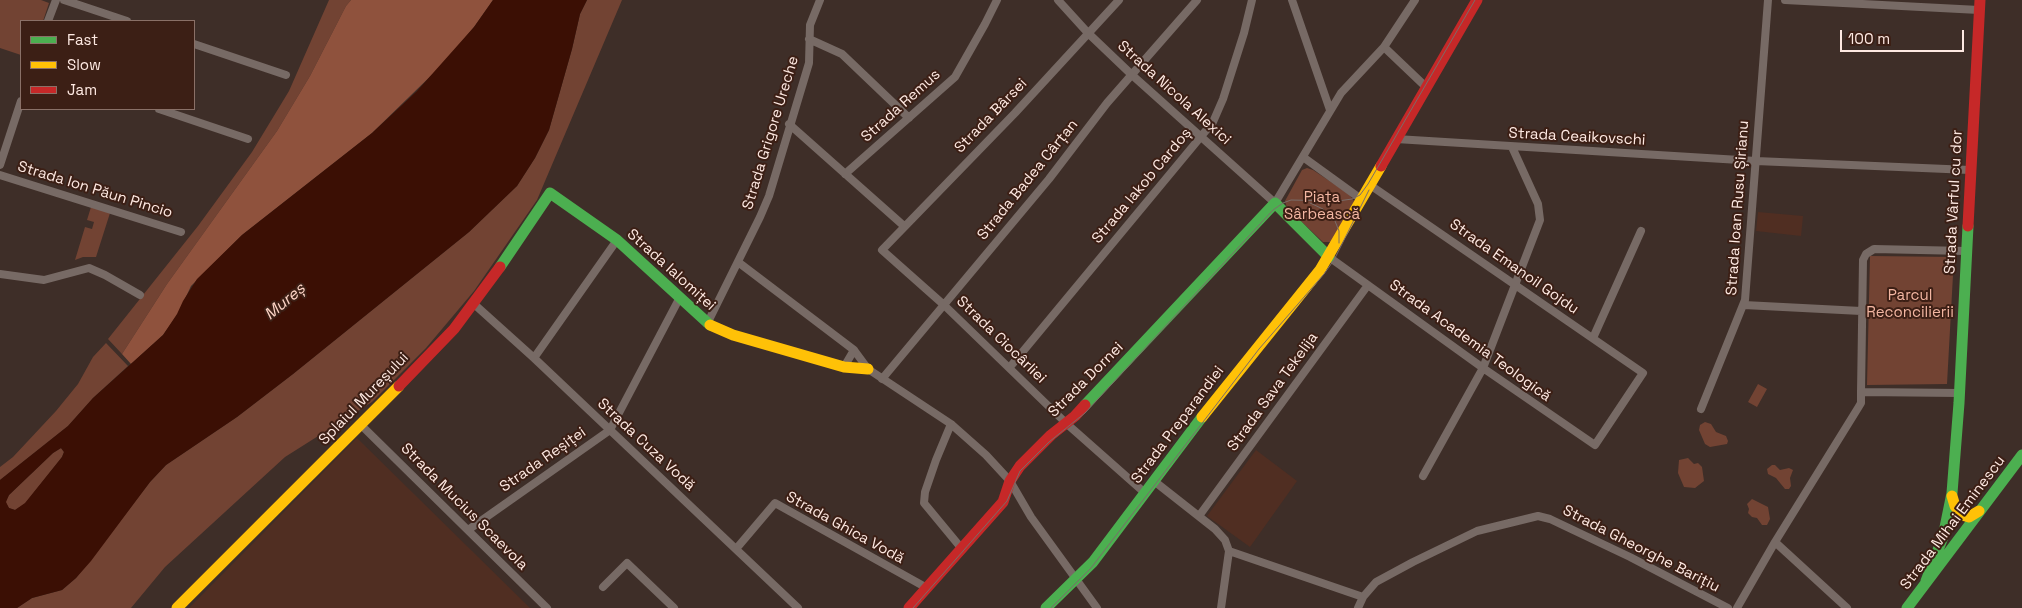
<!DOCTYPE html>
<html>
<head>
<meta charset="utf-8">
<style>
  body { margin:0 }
  #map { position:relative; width:2022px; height:608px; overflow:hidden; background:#3e2e28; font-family:"Space Grotesk",sans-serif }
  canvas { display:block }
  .legend { position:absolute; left:20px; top:20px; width:175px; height:90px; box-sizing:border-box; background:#3c1f15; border:1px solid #8a7067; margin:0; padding:6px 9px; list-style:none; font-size:15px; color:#fee9e2 }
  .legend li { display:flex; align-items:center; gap:10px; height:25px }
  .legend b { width:25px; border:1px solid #8a7067 }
  .scale { position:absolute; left:1840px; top:30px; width:124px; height:22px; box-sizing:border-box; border:2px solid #fee9e2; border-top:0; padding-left:6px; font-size:15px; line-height:18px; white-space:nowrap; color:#fee9e2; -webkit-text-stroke:4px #3c1f15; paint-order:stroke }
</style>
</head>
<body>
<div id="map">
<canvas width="2022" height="608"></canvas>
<ul class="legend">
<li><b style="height:6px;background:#4caf50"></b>Fast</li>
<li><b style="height:6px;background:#ffc107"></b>Slow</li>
<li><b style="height:6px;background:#c62828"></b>Jam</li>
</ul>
<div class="scale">100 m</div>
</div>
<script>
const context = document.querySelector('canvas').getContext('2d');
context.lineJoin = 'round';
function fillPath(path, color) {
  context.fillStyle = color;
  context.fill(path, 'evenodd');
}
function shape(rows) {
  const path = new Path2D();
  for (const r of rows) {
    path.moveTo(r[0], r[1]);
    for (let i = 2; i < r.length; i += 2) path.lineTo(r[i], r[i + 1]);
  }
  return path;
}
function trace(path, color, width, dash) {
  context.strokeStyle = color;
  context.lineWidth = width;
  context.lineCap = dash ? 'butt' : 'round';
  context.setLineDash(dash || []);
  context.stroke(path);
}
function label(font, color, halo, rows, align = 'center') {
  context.font = font + ' "Space Grotesk",sans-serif';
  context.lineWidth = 4;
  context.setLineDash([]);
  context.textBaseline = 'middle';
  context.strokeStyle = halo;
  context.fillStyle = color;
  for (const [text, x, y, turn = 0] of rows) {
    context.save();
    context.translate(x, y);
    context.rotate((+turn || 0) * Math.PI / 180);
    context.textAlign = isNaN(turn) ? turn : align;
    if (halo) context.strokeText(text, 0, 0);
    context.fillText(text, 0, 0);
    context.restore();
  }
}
fillPath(shape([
  [1758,212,1803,216,1801,236,1756,231],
  [357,438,530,608,189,608],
  [1256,450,1297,481,1250,547,1207,516]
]), '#502e22');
fillPath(shape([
  [0,0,41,0,49,3,43,21,21,21,21,55,0,48],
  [329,0,351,0,346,6,310,76,277,131,167,284,122,354,108,339,198,226,252,152,289,91],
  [587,0,622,0,537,200,474,291,426,348,372,402,285,457,165,567,131,608,17,608,32,598,62,590,76,578,150,482,166,465,237,417,293,374,469,232,517,186,535,158,549,130,572,49,580,14],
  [1307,168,1313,170,1349,194,1354,201,1333,242,1323,242,1287,208,1285,201,1302,170],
  [91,207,110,213,96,257,83,257,75,260,85,227,92,229,94,222,87,220],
  [1870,256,1954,257,1947,384,1867,385],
  [106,343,128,366,93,398,68,426,0,480,0,467,13,457,56,411,78,384,93,357],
  [1758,384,1767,389,1757,407,1748,402],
  [1705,422,1711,424,1716,432,1726,436,1728,441,1727,444,1710,447,1705,444,1699,430,1700,425],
  [61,448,64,452,62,457,25,504,15,510,9,508,5,502,9,495,53,453],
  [1688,458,1694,464,1698,463,1702,467,1704,481,1695,488,1684,487,1678,473,1679,460],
  [1772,465,1775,465,1780,470,1789,468,1793,470,1790,478,1791,486,1789,489,1785,489,1776,478,1768,474,1767,469],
  [1752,499,1768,507,1770,519,1767,525,1762,525,1757,518,1752,517,1748,513,1749,509,1747,504]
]), '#724333');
fillPath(shape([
  [351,0,493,0,474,27,443,64,372,133,242,235,191,286,178,314,163,335,131,364,122,354,167,284,277,131,310,76,346,6]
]), '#8f523d');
fillPath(shape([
  [493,0,587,0,580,14,572,49,549,130,535,158,517,186,469,232,293,374,237,417,166,465,150,482,91,561,76,578,62,590,32,598,17,608,0,608,0,480,68,426,93,398,163,335,177,314,183,301,197,279,242,235,372,133,417,91,474,27],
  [61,448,64,452,62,457,25,503,15,510,9,508,6,502,9,495,53,453]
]), '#3b0f04');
trace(shape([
  [64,0,127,21],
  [1058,0,1088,33,1132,75,1275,203,1341,93,1384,47,1415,0],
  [1119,0,1015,113,882,250,944,305,1067,424,1145,493],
  [1292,0,1330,110],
  [1785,0,1979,10],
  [48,21,56,0],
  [809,39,842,54,909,118],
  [194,44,286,75],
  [1384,47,1426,87],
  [159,109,248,139],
  [789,124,904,226],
  [1396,139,1756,161,1970,170],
  [1303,157,1361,199],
  [0,165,21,101],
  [845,174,955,77,985,24,997,0],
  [0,175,181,232],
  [1329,257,1483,368,1595,445,1643,373,1370,185],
  [738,262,854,350,868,369,951,424,986,455,1010,481,1031,517,1097,608],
  [0,274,44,280,89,268,105,275,140,295],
  [474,304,534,358,798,608],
  [1744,305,1861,311],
  [707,324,760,217,769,196,809,63,810,25,820,0],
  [1593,338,1641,231],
  [534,358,617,240],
  [844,367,854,350],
  [1010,367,1213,122,1223,99,1244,33,1252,0],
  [882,379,1049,179,1107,103,1197,0],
  [1959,393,1861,392,1863,260,1866,254,1874,249,1966,251],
  [1701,409,1745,300,1768,0],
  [951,424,936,460,925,492,924,503,962,549],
  [361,425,547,608],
  [1423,476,1483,368,1540,220,1538,204,1512,147],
  [1154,481,1215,529,1225,540,1229,551,1221,608],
  [1199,516,1368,285],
  [468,530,610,430,679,299],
  [1775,542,1847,608],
  [736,549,775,503,927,588],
  [1229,551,1363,597],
  [603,587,627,563,674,608],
  [1358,608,1363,597,1376,582,1413,562,1477,531,1538,516,1550,519,1630,557,1728,608],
  [1737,608,1775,542,1858,408,1861,403,1861,392]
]), '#776a65', 8);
trace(shape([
  [500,267,550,193,617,240,710,325],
  [1085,405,1275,203,1329,257],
  [1926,581,1943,537,1952,493,1959,403,1968,226],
  [1046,608,1093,562,1202,417],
  [1907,608,2022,455]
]), '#4caf50', 11);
trace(shape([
  [710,325,733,335,844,367,868,369],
  [1202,417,1320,270,1381,166],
  [1952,496,1955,506,1962,515,1969,517,1979,511],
  [177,608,399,386]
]), '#ffc107', 11);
trace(shape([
  [1381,166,1477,0],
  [1968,226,1980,0],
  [399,386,454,329,500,267],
  [909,608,1003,502,1010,481,1020,466,1051,435,1075,416,1085,405]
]), '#c62828', 11);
trace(shape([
  [1310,203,1323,209,1335,221,1339,231,1339,243],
  [913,608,1007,501,1020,471,1049,442,1085,413,1273,210,1283,203,1291,200,1338,201,1352,199,1360,195,1368,184,1475,0],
  [1051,608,1091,568,1259,349,1324,274,1334,260,1369,190]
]), '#7a6d69', 1);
label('15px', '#fee9e2', '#3c1f15', [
  ["Strada Nicola Alexici",1174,93,42],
  ["Strada Remus",901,106,-42],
  ["Strada Bârsei",991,116,-46],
  ["Strada Grigore Ureche",771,133,-73],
  ["Strada Ceaikovschi",1577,137,3],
  ["Strada Badea Cârțan",1028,180,-51],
  ["Strada Iakob Cardoș",1142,186,-50],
  ["Strada Ion Păun Pincio",95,190,17],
  ["Strada Vârful cu dor",1954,202,-87],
  ["Strada Ioan Rusu Șirianu",1738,208,-86],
  ["Strada Emanoil Gojdu",1514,267,35],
  ["Strada Ialomiței",671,270,42],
  ["Strada Ciocârliei",1001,340,44],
  ["Strada Academia Teologică",1470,341,36],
  ["Strada Dornei",1086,380,-45],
  ["Strada Sava Tekelija",1273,392,-54],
  ["Splaiul Mureșului",364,399,-46],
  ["Strada Preparandiei",1178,425,-53],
  ["Strada Cuza Vodă",646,445,43],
  ["Strada Reșiței",543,460,-35],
  ["Strada Mucius Scaevola",464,507,45],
  ["Strada Mihai Eminescu",1953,523,-53],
  ["Strada Ghica Vodă",845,528,29],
  ["Strada Gheorghe Barițiu",1641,549,27]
]);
label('15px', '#f3b6a2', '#3c1f15', [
  ["Piața",1322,198],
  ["Sârbească",1322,215],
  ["Parcul",1910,296],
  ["Reconcilierii",1910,313]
]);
label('italic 16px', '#fed5c7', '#3c1f15', [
  ["Mureș",285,302,-40]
]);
</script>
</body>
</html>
